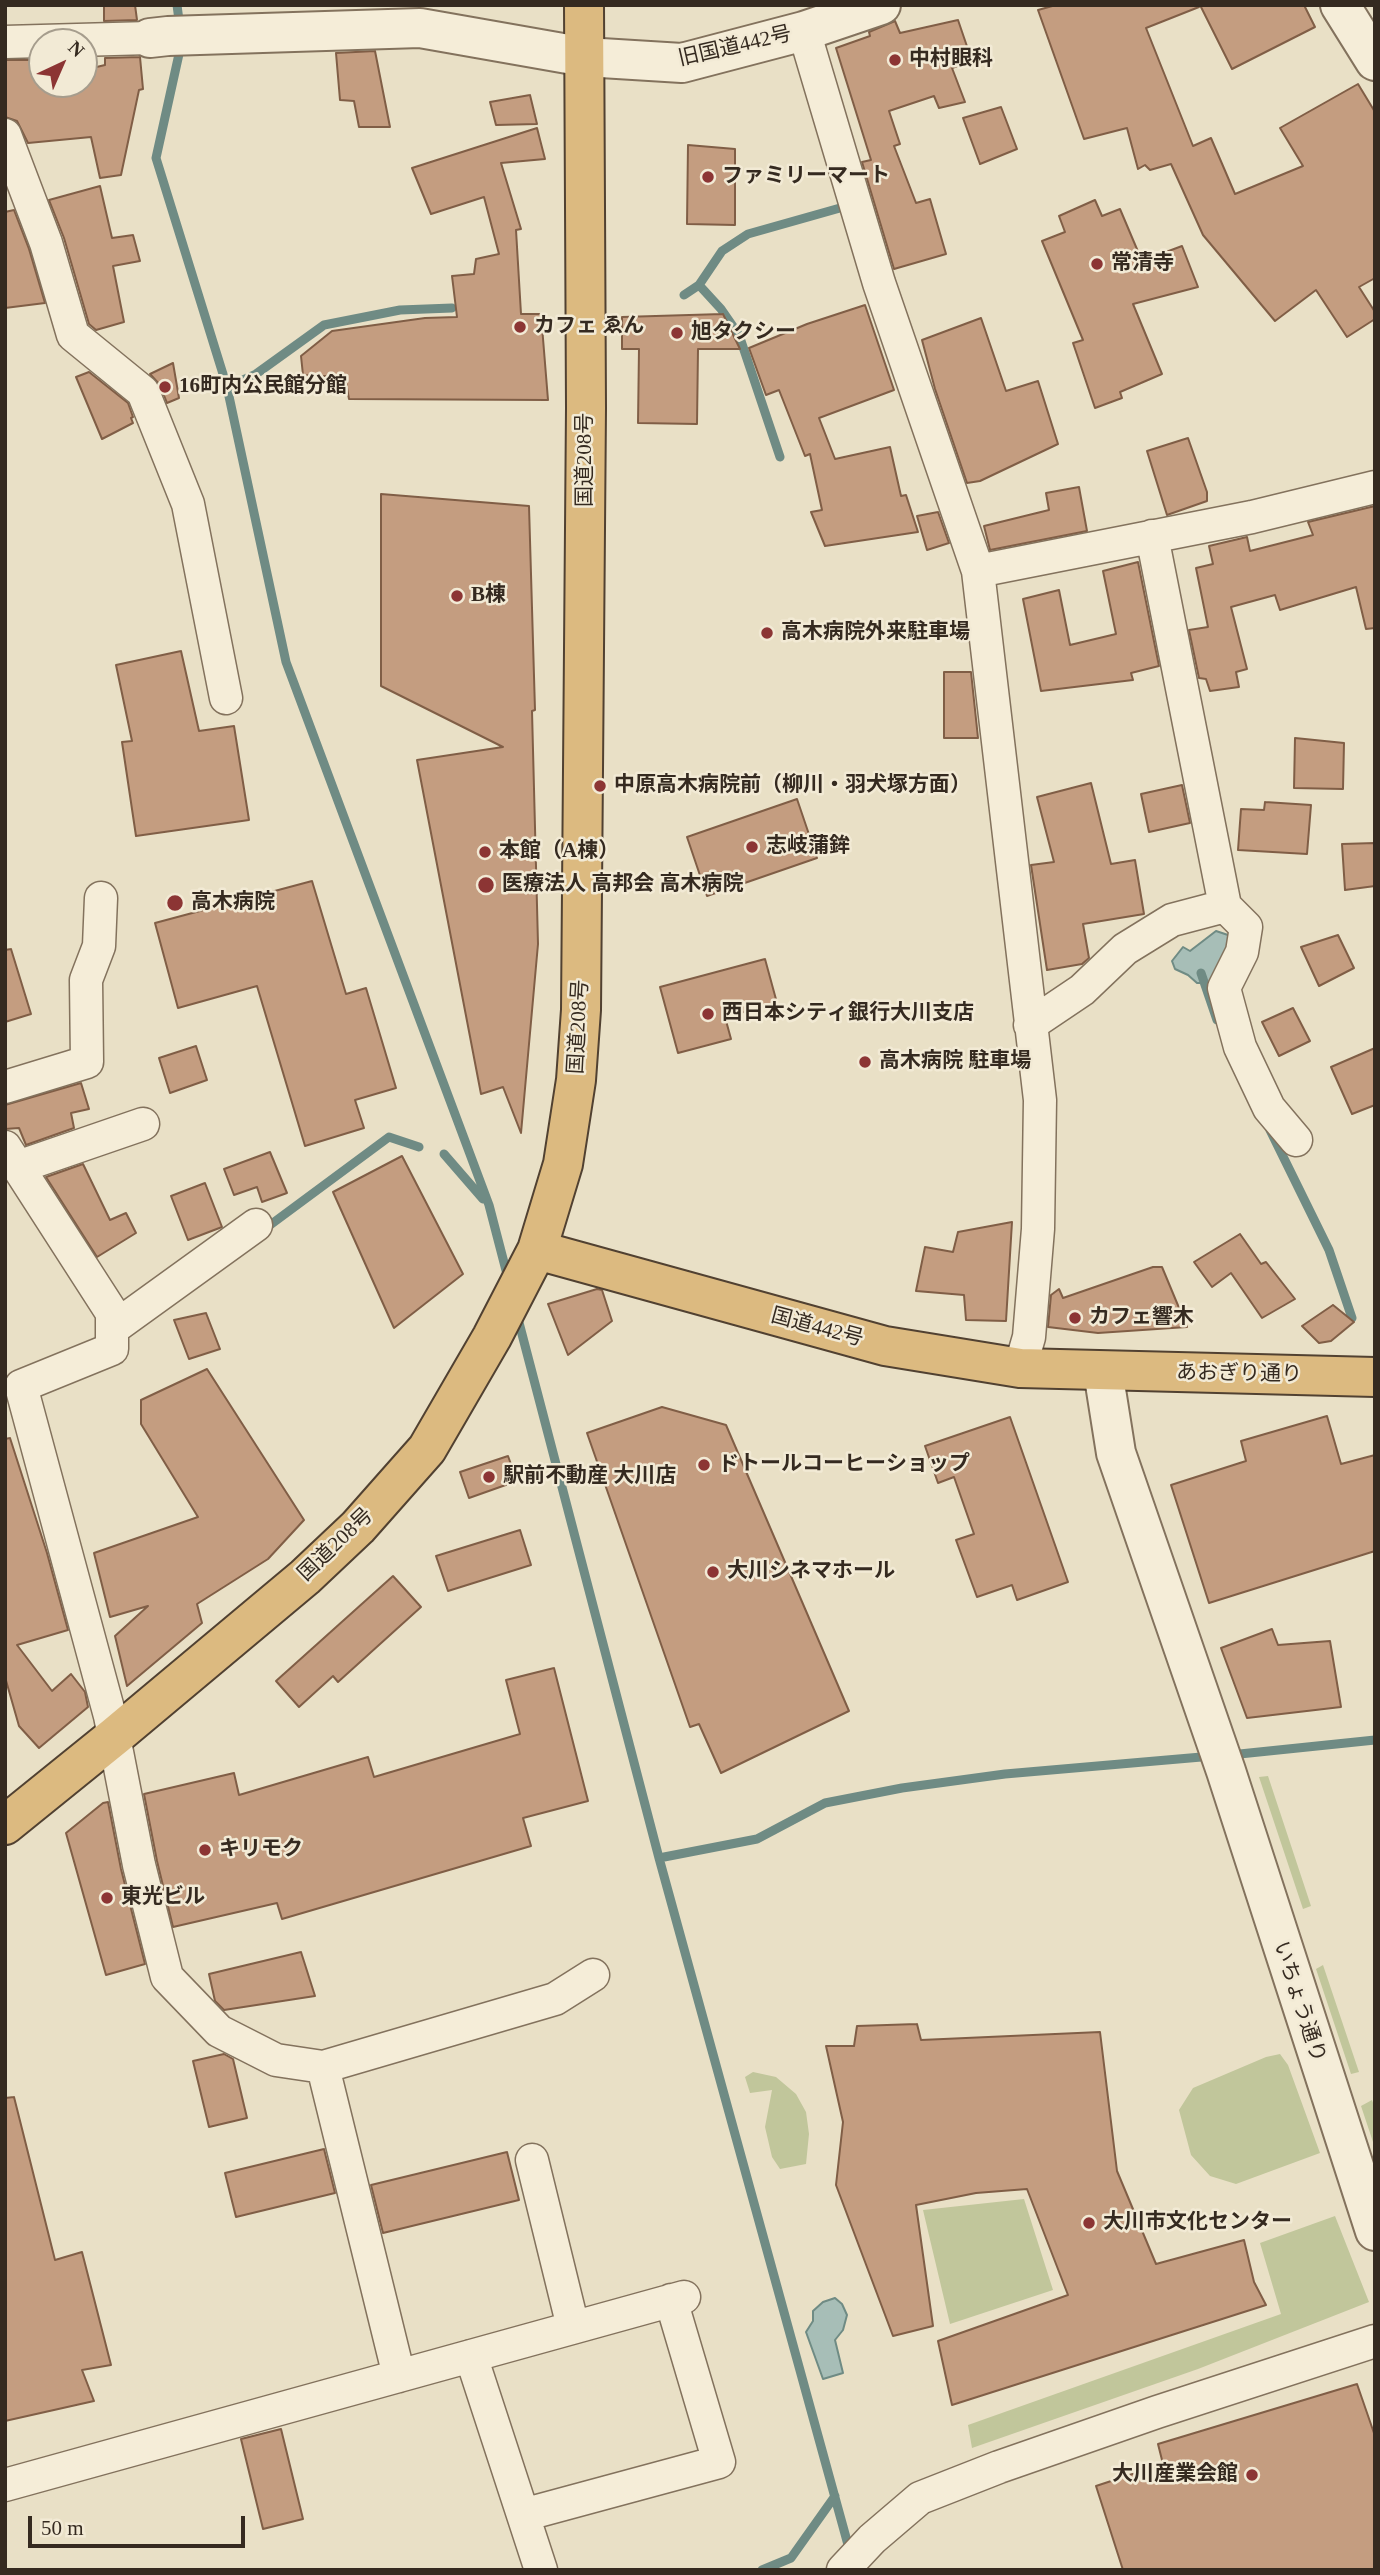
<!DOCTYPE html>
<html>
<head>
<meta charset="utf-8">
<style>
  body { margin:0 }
  #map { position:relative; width:1380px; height:2575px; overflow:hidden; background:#e9e0c6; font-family:"Times New Roman",serif }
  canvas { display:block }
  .frame { position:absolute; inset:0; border:7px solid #352a20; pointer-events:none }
  .north { position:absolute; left:28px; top:28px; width:70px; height:70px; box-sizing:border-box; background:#f2ead5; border:2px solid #a69d8d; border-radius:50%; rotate:44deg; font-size:19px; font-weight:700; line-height:28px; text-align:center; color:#352a20 }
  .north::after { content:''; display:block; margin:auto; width:24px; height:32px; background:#8c3534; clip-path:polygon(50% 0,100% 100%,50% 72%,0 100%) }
  .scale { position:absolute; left:28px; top:2516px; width:217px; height:32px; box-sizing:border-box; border:4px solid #352a20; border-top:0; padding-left:9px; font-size:21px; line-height:24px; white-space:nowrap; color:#352a20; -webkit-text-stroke:5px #f2ead5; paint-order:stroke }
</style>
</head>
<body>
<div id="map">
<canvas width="1380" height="2575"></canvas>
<div class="frame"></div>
<div class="north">N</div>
<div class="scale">50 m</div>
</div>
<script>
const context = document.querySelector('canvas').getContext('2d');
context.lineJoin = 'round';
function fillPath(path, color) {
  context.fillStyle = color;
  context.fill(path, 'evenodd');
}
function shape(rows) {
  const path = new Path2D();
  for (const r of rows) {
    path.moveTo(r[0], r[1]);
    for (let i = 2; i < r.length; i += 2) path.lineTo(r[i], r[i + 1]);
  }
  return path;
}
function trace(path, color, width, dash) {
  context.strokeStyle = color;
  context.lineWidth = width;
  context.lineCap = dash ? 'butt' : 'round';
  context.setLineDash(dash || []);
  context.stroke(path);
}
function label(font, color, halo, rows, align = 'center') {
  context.font = font + ' "Times New Roman","Noto Sans JP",serif';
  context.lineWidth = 5;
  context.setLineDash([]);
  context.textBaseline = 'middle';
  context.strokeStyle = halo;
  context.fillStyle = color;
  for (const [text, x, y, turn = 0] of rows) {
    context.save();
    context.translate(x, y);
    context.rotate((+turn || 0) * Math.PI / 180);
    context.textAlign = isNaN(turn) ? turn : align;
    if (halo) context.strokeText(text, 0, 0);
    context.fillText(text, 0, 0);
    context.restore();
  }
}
fillPath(shape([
  [1268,1776,1311,1906,1303,1909,1259,1777],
  [1323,1965,1359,2072,1351,2074,1316,1969],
  [1280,2054,1288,2065,1320,2153,1236,2184,1210,2176,1191,2155,1179,2110,1193,2088,1266,2057],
  [753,2072,776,2077,796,2094,806,2112,809,2134,806,2164,780,2169,772,2157,765,2127,772,2090,750,2093,745,2077],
  [1372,2100,1375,2108,1375,2148,1361,2106],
  [1024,2199,1053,2290,950,2324,923,2210],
  [1335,2216,1369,2302,1198,2369,972,2448,968,2425,1281,2314,1260,2243]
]), '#c1c69b');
const water = shape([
  [1216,931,1228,935,1236,951,1213,983,1197,983,1188,975,1175,969,1172,961,1183,947,1190,951,1216,931],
  [835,2298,842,2304,847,2315,843,2330,835,2340,843,2373,823,2379,806,2332,813,2321,813,2311,823,2302,835,2298]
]);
fillPath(water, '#a7beb7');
trace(water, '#6f8b84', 2);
trace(shape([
  [177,5,180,28],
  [181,45,156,158,227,387,286,662,489,1205,508,1278],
  [684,295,699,285],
  [227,387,256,374,324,325,400,310,452,308],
  [780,457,739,335,721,309,699,285,722,251,748,234,840,208],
  [1201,973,1217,1020],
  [1270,1130,1329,1250,1352,1318],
  [444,1154,483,1199],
  [262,1231,389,1137,419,1147],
  [517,1315,659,1858,850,2552],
  [1230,1755,1375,1740],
  [659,1858,757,1839,825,1803,902,1788,1005,1774,1213,1756],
  [762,2570,791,2558,835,2496]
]), '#6f8b84', 9);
const building = shape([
  [104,5,135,5,137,20,104,21,104,5],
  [1056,5,1199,5,1199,7,1146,28,1193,146,1211,138,1235,194,1303,166,1280,128,1358,84,1375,112,1375,278,1359,287,1375,312,1375,319,1347,337,1316,290,1275,321,1203,235,1171,164,1150,170,1145,165,1138,169,1127,128,1084,139,1038,10,1056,5],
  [1200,5,1304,5,1315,27,1232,69,1200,5],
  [958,20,972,61,952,68,965,102,939,108,934,96,889,111,900,144,894,146,916,203,930,199,946,254,894,269,862,162,871,160,836,48,870,36,869,32,895,21,900,33,958,20],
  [375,51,390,127,359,127,354,101,340,100,336,53,375,51],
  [140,57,143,89,139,90,121,175,100,178,91,137,28,143,17,121,5,117,5,60,42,60,42,84,84,84,84,70,105,65,105,58,140,57],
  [530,95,537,124,496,125,490,102,530,95],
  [1001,107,1017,149,980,164,963,118,1001,107],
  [537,128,545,159,501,163,521,229,516,230,521,314,541,314,548,400,349,399,345,377,303,375,301,356,332,331,425,318,457,317,452,276,474,274,476,259,499,254,484,197,431,214,412,168,537,128],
  [688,145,735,149,735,225,687,224,688,145],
  [100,186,112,238,133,235,140,261,113,266,124,322,96,330,89,324,64,238,49,200,100,186],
  [1095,200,1102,216,1120,209,1142,261,1182,246,1198,287,1133,304,1162,374,1120,392,1122,398,1095,408,1073,343,1083,340,1042,241,1065,232,1059,216,1095,200],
  [14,210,29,249,45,303,5,308,5,212,14,210],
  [865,305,894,390,819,418,835,459,890,447,901,496,906,495,918,532,825,546,811,512,822,510,810,454,805,456,779,390,766,395,749,348,807,324,865,305],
  [723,314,740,349,698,349,697,424,638,423,639,349,622,349,622,317,723,314],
  [981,318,1006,391,1038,381,1058,444,980,481,967,483,935,389,922,340,981,318],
  [173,363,179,398,167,403,160,385,150,374,173,363],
  [89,372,128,403,133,417,131,418,133,423,102,439,76,377,89,372],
  [1188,438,1207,492,1207,501,1167,515,1147,451,1188,438],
  [1079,487,1087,531,990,550,984,526,1049,510,1046,493,1079,487],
  [381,494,529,506,535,710,532,711,538,944,521,1133,503,1087,481,1094,417,760,503,747,381,686,381,494],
  [1375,506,1375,628,1366,629,1356,587,1280,610,1275,595,1231,607,1247,669,1236,672,1239,687,1210,691,1206,679,1199,678,1189,630,1208,627,1196,568,1213,564,1209,546,1247,537,1250,551,1313,535,1308,522,1375,506],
  [938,512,949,543,927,550,917,516,938,512],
  [1138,562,1159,666,1131,673,1133,680,1041,691,1023,599,1059,590,1070,645,1116,634,1103,571,1138,562],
  [181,651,199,731,234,726,249,820,136,836,122,742,132,741,116,665,181,651],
  [944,672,971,672,978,738,944,738,944,672],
  [1295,738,1344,743,1343,789,1294,788,1295,738],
  [1091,783,1111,864,1135,860,1144,914,1083,924,1089,958,1082,964,1047,970,1031,865,1054,862,1037,797,1091,783],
  [1182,785,1190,823,1149,832,1141,794,1182,785],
  [797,799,817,858,707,896,687,837,797,799],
  [1265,802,1311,805,1307,854,1238,850,1241,809,1264,810,1265,802],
  [1375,843,1375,886,1345,890,1342,844,1375,843],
  [312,881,346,994,366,988,396,1088,355,1100,364,1128,305,1146,257,986,178,1008,155,923,312,881],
  [1338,935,1354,968,1319,986,1301,947,1338,935],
  [11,949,31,1014,5,1022,5,950,11,949],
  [765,959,777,1003,725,1017,731,1039,678,1053,660,987,765,959],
  [1293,1008,1310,1041,1279,1056,1262,1022,1293,1008],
  [196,1046,207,1080,170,1093,159,1058,196,1046],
  [1375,1048,1375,1105,1352,1114,1331,1067,1375,1048],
  [81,1083,89,1109,71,1113,74,1128,26,1145,19,1128,5,1129,5,1105,81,1083],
  [270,1152,287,1193,262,1202,257,1187,234,1195,224,1169,270,1152],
  [402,1156,463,1274,394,1328,333,1192,402,1156],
  [83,1164,110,1220,126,1213,136,1233,97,1257,46,1177,83,1164],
  [205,1183,222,1227,188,1240,171,1196,205,1183],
  [1012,1222,1006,1321,966,1320,964,1295,916,1291,925,1247,953,1252,958,1232,1012,1222],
  [1240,1234,1261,1264,1266,1262,1295,1299,1262,1318,1231,1273,1212,1287,1194,1262,1240,1234],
  [1153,1267,1162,1267,1187,1327,1098,1333,1048,1327,1051,1295,1059,1289,1063,1298,1153,1267],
  [597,1289,602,1290,612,1321,568,1355,548,1304,597,1289],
  [1333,1305,1354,1322,1331,1341,1319,1343,1302,1326,1333,1305],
  [206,1313,220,1349,189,1359,174,1320,206,1313],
  [207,1369,304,1520,268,1559,197,1604,202,1623,127,1686,115,1636,148,1606,110,1617,94,1553,198,1517,141,1424,141,1400,207,1369],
  [662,1407,726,1425,849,1711,721,1773,699,1724,690,1727,587,1433,662,1407],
  [1327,1416,1341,1464,1375,1455,1375,1551,1209,1603,1171,1485,1246,1461,1241,1441,1327,1416],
  [1010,1417,1068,1582,1017,1600,1012,1585,977,1597,956,1540,974,1534,954,1477,938,1483,925,1446,1010,1417],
  [10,1438,47,1553,68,1630,17,1645,52,1691,71,1674,85,1692,88,1707,39,1748,19,1726,5,1677,5,1439,10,1438],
  [508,1456,517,1481,469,1498,460,1472,508,1456],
  [520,1530,531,1565,448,1591,436,1556,520,1530],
  [393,1576,421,1607,338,1682,333,1676,299,1707,276,1681,393,1576],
  [1272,1629,1278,1645,1330,1641,1341,1707,1247,1718,1221,1648,1272,1629],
  [554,1668,588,1801,523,1818,531,1846,282,1919,277,1903,173,1927,157,1861,144,1794,234,1773,239,1795,368,1757,374,1777,520,1734,506,1680,554,1668],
  [108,1802,121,1869,145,1964,106,1975,66,1833,103,1803,108,1802],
  [301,1952,315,1996,224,2010,215,2001,209,1974,301,1952],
  [917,2024,921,2040,1100,2032,1117,2171,1156,2264,1244,2240,1254,2282,1266,2305,952,2405,938,2341,1068,2295,1027,2189,976,2193,916,2205,933,2326,893,2336,836,2185,843,2122,826,2046,854,2046,857,2026,917,2024],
  [224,2054,233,2059,247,2118,209,2127,193,2061,224,2054],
  [14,2097,55,2260,82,2252,111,2365,82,2370,94,2401,5,2421,5,2098,14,2097],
  [324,2149,335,2193,236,2217,225,2173,324,2149],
  [507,2152,519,2200,383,2233,371,2185,507,2152],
  [1357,2384,1375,2436,1375,2570,1123,2570,1096,2486,1163,2464,1158,2444,1357,2384],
  [281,2429,303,2519,263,2529,241,2439,281,2429]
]);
fillPath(building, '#c49d80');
trace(building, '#805e46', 2);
const minor = shape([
  [804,31,879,283,978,571,1040,1100,1038,1229,1029,1337,1020,1368],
  [5,42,150,38],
  [5,135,46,243,73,335,143,392,188,504,226,698],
  [978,571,1252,517,1375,487],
  [1225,906,1246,927,1242,952,1224,988,1240,1047,1269,1108,1296,1140],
  [1030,1025,1082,990,1125,949,1172,920,1225,906,1152,536],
  [5,1087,87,1062,86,980,99,946,101,898],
  [5,1147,112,1313,112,1349,21,1386,110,1716,139,1865,167,1977,219,2031,276,2060,323,2067,399,2376],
  [18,1167,143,1124],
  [112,1329,256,1225],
  [323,2067,555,1999,593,1975],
  [532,2160,573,2327],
  [471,2356,541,2570],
  [5,2485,684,2297],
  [523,2515,719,2462,671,2300],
  [843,2570,872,2539,920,2498,999,2467,1157,2412,1375,2341]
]);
const tertiary = shape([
  [1340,5,1375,61],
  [150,38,168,36,420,28,585,57,682,63,804,31,881,5],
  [1103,1371,1116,1453,1226,1771,1375,2231]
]);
const trunk = shape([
  [537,1250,885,1346,1020,1368,1375,1377],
  [5,1825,115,1736,305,1577,358,1527,427,1449,492,1337,537,1250,563,1164,576,1080,581,1010,586,408,584,5]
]);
trace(minor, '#83725d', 35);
trace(tertiary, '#83725d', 42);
trace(trunk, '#514131', 42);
trace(minor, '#f5edd8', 32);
trace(tertiary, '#f5edd8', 38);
trace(trunk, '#dcba80', 38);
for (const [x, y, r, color] of [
  [895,60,7,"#8c3534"],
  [708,177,7,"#8c3534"],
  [1097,264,7,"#8c3534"],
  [520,327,7,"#8c3534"],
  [677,333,7,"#8c3534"],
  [165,387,7,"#8c3534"],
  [457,596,7,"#8c3534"],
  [767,633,7,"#8c3534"],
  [600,786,7,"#8c3534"],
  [752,847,7,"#8c3534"],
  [485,852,7,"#8c3534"],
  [486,885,9,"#8c3534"],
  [175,903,9,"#8c3534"],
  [708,1014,7,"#8c3534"],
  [865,1062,7,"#8c3534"],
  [1075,1318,7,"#8c3534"],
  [704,1465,7,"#8c3534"],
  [489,1477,7,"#8c3534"],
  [713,1572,7,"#8c3534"],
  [205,1850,7,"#8c3534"],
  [107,1898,7,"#8c3534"],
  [1089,2223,7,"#8c3534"],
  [1252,2475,7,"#8c3534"]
]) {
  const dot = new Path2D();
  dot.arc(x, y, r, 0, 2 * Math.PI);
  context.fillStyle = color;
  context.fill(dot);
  trace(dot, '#f2ead5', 2.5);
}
label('21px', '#352a20', '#f2ead5', [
  ["旧国道442号",735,47,-13],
  ["国道208号",585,460,-90],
  ["国道208号",579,1027,-87],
  ["国道442号",817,1328,15],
  ["あおぎり通り",1239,1374,1],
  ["国道208号",336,1545,-44],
  ["いちょう通り",1299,2002,72]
]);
label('bold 21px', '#352a20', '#f2ead5', [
  ["中村眼科",909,60],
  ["ファミリーマート",722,177],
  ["常清寺",1111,264],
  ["カフェ ゑん",534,327],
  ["旭タクシー",691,333],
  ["16町内公民館分館",179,387],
  ["B棟",471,596],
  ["高木病院外来駐車場",781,633],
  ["中原高木病院前（柳川・羽犬塚方面）",614,786],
  ["志岐蒲鉾",766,847],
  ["本館（A棟）",499,852],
  ["医療法人 高邦会 高木病院",502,885],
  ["高木病院",191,903],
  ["西日本シティ銀行大川支店",722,1014],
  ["高木病院 駐車場",879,1062],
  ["カフェ響木",1089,1318],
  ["ドトールコーヒーショップ",718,1465],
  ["駅前不動産 大川店",503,1477],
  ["大川シネマホール",727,1572],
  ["キリモク",219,1850],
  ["東光ビル",121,1898],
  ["大川市文化センター",1103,2223],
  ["大川産業会館",1238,2475,"right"]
], 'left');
</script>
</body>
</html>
